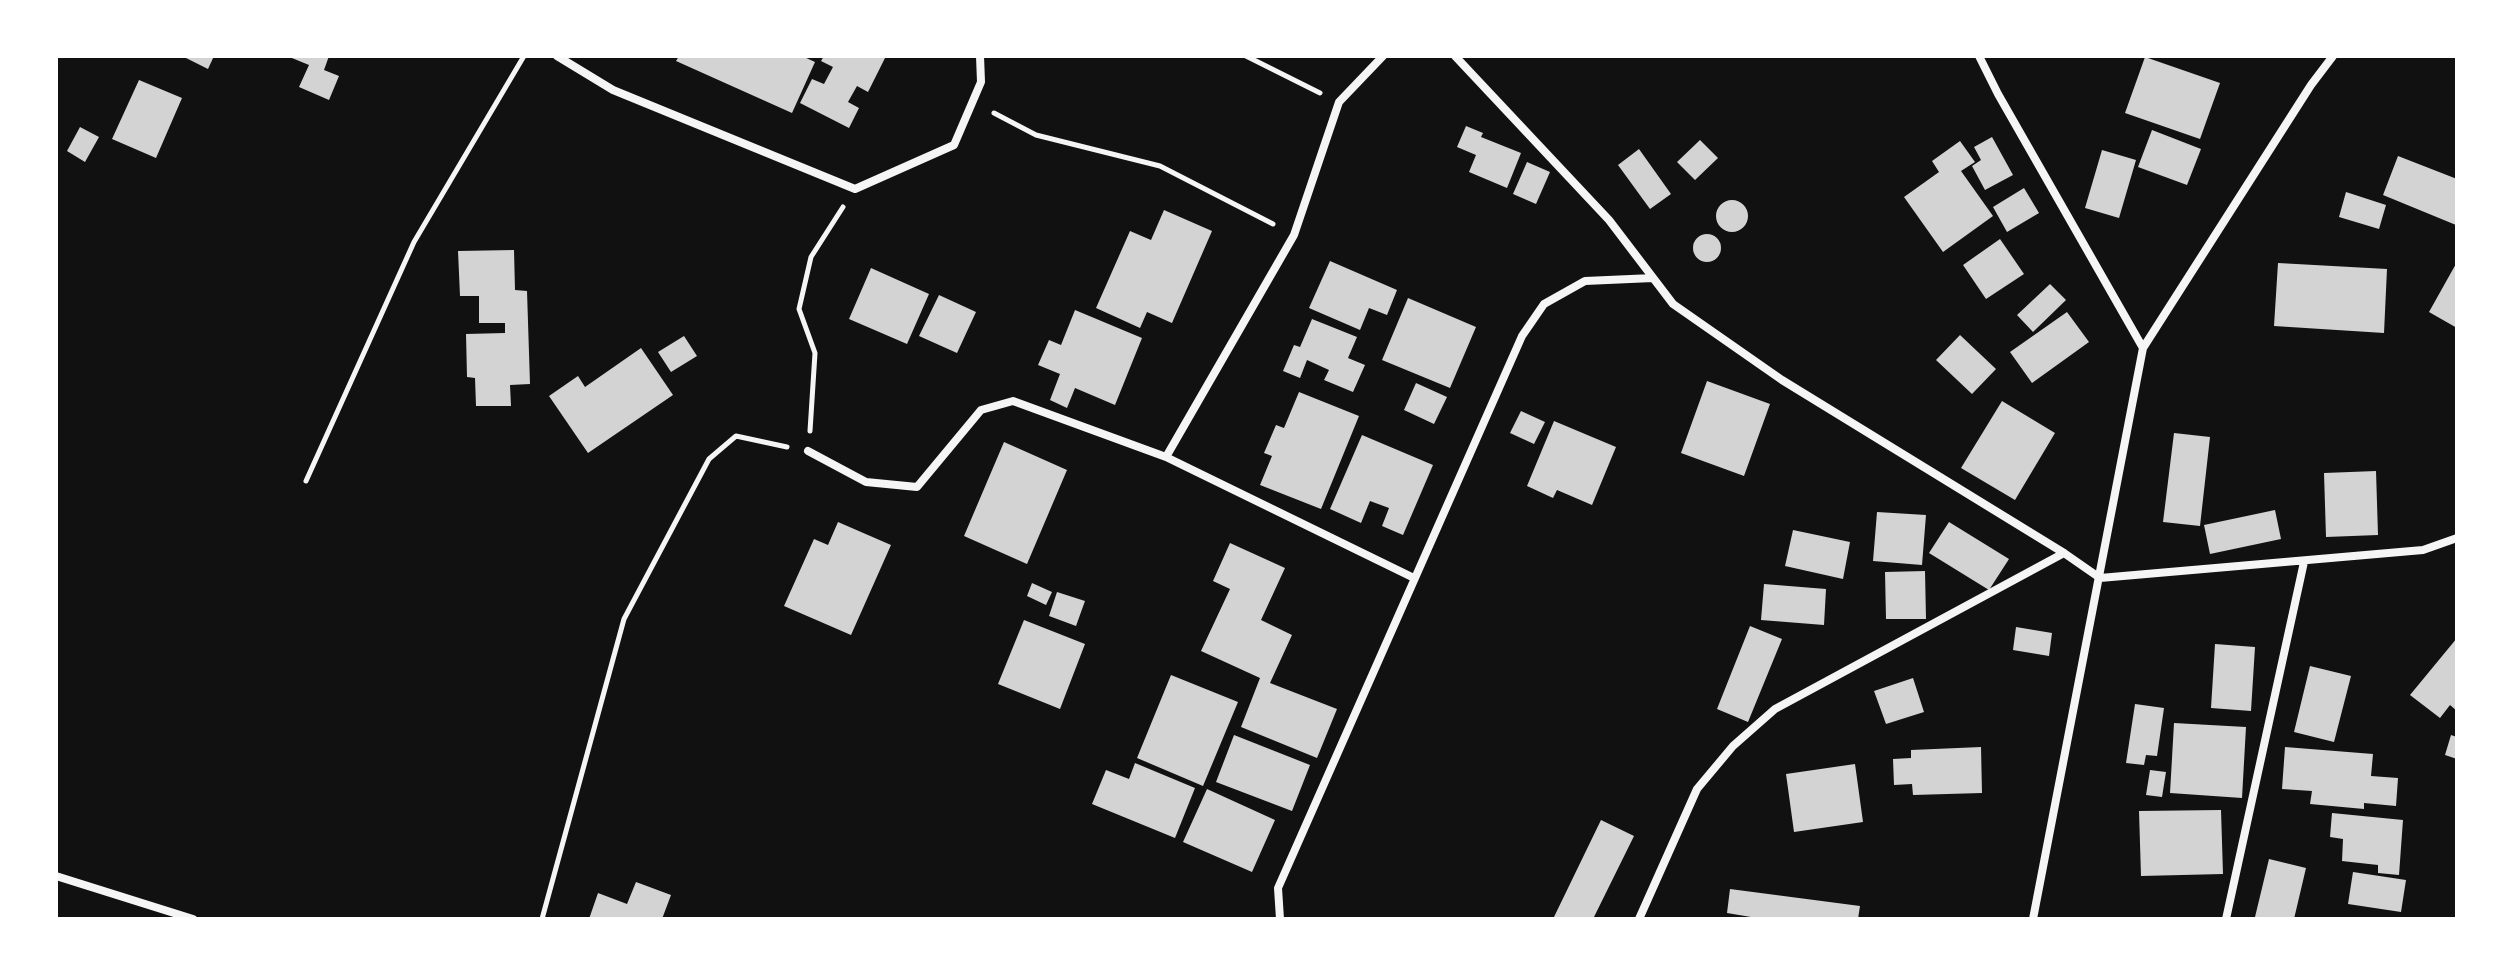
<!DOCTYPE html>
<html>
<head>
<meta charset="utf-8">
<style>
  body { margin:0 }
  #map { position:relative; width:2513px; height:975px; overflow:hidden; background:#111; font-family:"PT Sans",sans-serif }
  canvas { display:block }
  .frame { position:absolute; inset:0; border:58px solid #fff; pointer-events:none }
</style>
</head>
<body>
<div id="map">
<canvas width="2513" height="975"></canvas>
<div class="frame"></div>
</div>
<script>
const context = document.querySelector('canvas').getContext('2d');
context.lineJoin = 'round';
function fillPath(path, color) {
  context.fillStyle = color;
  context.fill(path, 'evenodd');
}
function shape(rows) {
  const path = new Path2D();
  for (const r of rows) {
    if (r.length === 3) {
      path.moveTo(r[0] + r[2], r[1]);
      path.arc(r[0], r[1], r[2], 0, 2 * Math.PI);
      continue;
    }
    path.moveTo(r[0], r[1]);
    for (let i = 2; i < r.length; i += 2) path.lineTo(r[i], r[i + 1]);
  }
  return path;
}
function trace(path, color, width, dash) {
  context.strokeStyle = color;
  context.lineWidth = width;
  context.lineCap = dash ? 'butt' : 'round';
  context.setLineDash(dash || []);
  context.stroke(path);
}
fillPath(shape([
  [182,56,214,56,208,69],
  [287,56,329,56,324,70,339,76,329,100,299,87,309,65],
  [679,56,802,56,815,62,792,113,676,61],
  [824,56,886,56,868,92,857,86,848,102,859,108,849,128,800,103,812,79,824,84,833,67,821,61],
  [2145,57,2220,83,2200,139,2125,113],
  [139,80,182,98,156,158,112,139],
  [1466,126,1483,133,1481,137,1521,153,1507,188,1469,172,1476,155,1457,147],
  [80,127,99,137,85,162,67,151],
  [2152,130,2201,149,2187,185,2138,167],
  [1992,137,2013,175,1985,190,1972,166,1981,160,1974,147],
  [1700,140,1718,158,1695,180,1677,162],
  [1960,141,1975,162,1961,171,1993,216,1943,252,1904,197,1939,172,1932,161],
  [1639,149,1671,194,1650,209,1618,165],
  [2102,150,2136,160,2119,218,2085,208],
  [2398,156,2457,179,2456,225,2383,195],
  [1527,162,1550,172,1536,204,1513,194],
  [2024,188,2039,213,2007,232,1993,207],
  [2346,192,2386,205,2379,229,2339,217],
  [1732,216,16],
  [1164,210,1212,231,1172,323,1147,312,1140,328,1096,308,1130,231,1151,240],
  [1707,248,14],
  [2000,239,2024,274,1986,299,1963,265],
  [514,250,515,290,527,291,530,384,510,385,511,406,476,406,475,378,467,377,466,334,505,333,505,323,479,323,479,296,460,296,458,251],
  [1330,261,1397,290,1387,315,1369,308,1360,330,1309,308],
  [2457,262,2457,328,2429,312],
  [2278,263,2387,269,2384,333,2274,326],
  [871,268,929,294,907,344,849,319],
  [2050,284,2066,300,2033,332,2017,315],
  [939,295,976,312,957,353,919,336],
  [1408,298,1476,327,1450,388,1382,360],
  [1075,310,1142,338,1115,405,1075,388,1067,408,1050,400,1060,374,1038,365,1049,340,1061,345],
  [2067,312,2089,342,2032,383,2010,352],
  [1312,319,1357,337,1348,358,1365,365,1353,392,1324,380,1329,370,1307,360,1300,378,1283,371,1294,345,1300,347],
  [1960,335,1996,369,1972,394,1936,360],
  [684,336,697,356,671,372,658,352],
  [641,348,673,395,588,453,549,396,578,376,585,387],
  [1707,381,1770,404,1744,476,1681,453],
  [1416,383,1447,397,1434,424,1404,410],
  [1299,392,1359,416,1321,509,1260,485,1272,456,1264,453,1276,425,1284,428],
  [2002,401,2055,433,2015,500,1961,468],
  [1521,411,1545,422,1534,444,1510,433],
  [1554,421,1616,447,1592,505,1557,490,1553,498,1527,486],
  [2174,433,2210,437,2200,526,2163,522],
  [1362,435,1433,465,1403,535,1382,526,1389,508,1370,501,1361,523,1330,509],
  [1004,442,1067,470,1027,564,964,536],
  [2376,471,2378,535,2326,537,2324,473],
  [2275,510,2281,539,2210,554,2204,525],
  [1877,512,1926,515,1922,565,1873,561],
  [838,522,891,545,851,635,784,606,814,539,828,545],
  [1949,522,2009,559,1989,590,1929,553],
  [1793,530,1850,542,1843,579,1785,566],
  [1230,543,1285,568,1261,620,1292,635,1270,683,1337,709,1317,758,1241,727,1260,678,1201,651,1230,589,1213,581],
  [1925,571,1926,619,1886,619,1885,572],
  [1032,583,1052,592,1046,605,1027,596],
  [1764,584,1826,589,1824,625,1761,620],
  [1057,592,1085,601,1076,626,1049,616],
  [1024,620,1085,644,1060,709,998,684],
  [1750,626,1782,639,1748,722,1717,709],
  [2016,627,2052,633,2049,656,2013,650],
  [2457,638,2457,711,2450,705,2440,718,2410,695],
  [2215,644,2255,647,2251,711,2211,708],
  [2310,666,2351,676,2334,742,2294,732],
  [1171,675,1238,702,1203,786,1137,758],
  [1913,678,1924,712,1886,724,1874,691],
  [2135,704,2164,708,2157,756,2146,755,2144,765,2126,763],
  [2174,723,2246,727,2242,798,2170,793],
  [1234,735,1310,765,1292,811,1216,782],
  [2451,735,2457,737,2457,759,2445,755],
  [1981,747,1982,793,1913,795,1912,784,1894,785,1893,759,1911,758,1911,750],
  [2285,747,2373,754,2371,776,2398,778,2396,806,2364,803,2364,809,2310,804,2312,791,2282,789],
  [1135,763,1195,788,1175,838,1092,804,1106,770,1129,779],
  [1855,764,1863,822,1794,832,1786,774],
  [2150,770,2166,772,2162,797,2146,795],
  [1207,789,1275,820,1252,872,1183,842],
  [2221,810,2223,874,2141,876,2139,811],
  [2332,813,2403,820,2399,875,2378,873,2378,865,2342,861,2343,839,2330,837],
  [1601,820,1634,836,1593,919,1553,919],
  [2269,859,2306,868,2294,919,2255,917],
  [2353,872,2406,880,2401,912,2348,904],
  [636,882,671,895,662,919,589,919,598,893,627,904],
  [1730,889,1860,906,1858,919,1763,919,1727,913]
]), '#d3d3d3');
trace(shape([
  [1246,56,1320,93],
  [994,113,1036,135,1160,166,1273,224],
  [810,431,815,353,799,309,811,257,843,207],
  [306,481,414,242,524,56],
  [542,919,624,619,709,459,736,436,787,447]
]), '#f5f5f5', 5);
trace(shape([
  [557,56,613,90,855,189,954,145,981,82,980,56],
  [1455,56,1609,220,1673,304,1782,380,2064,553,2100,578,2423,550,2457,538],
  [1979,56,1998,94,2143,348],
  [808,451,866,482,917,487,981,410,1013,401,1166,457,1414,578],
  [1166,457,1294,235,1339,102,1383,56],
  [56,876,193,919],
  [1280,919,1278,888,1522,336,1544,304,1585,281,1653,278],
  [1639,919,1697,789,1733,746,1775,709,2064,553],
  [2033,919,2143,348,2311,85,2333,56],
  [2226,919,2304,562]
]), '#f5f5f5', 8);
</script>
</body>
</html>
